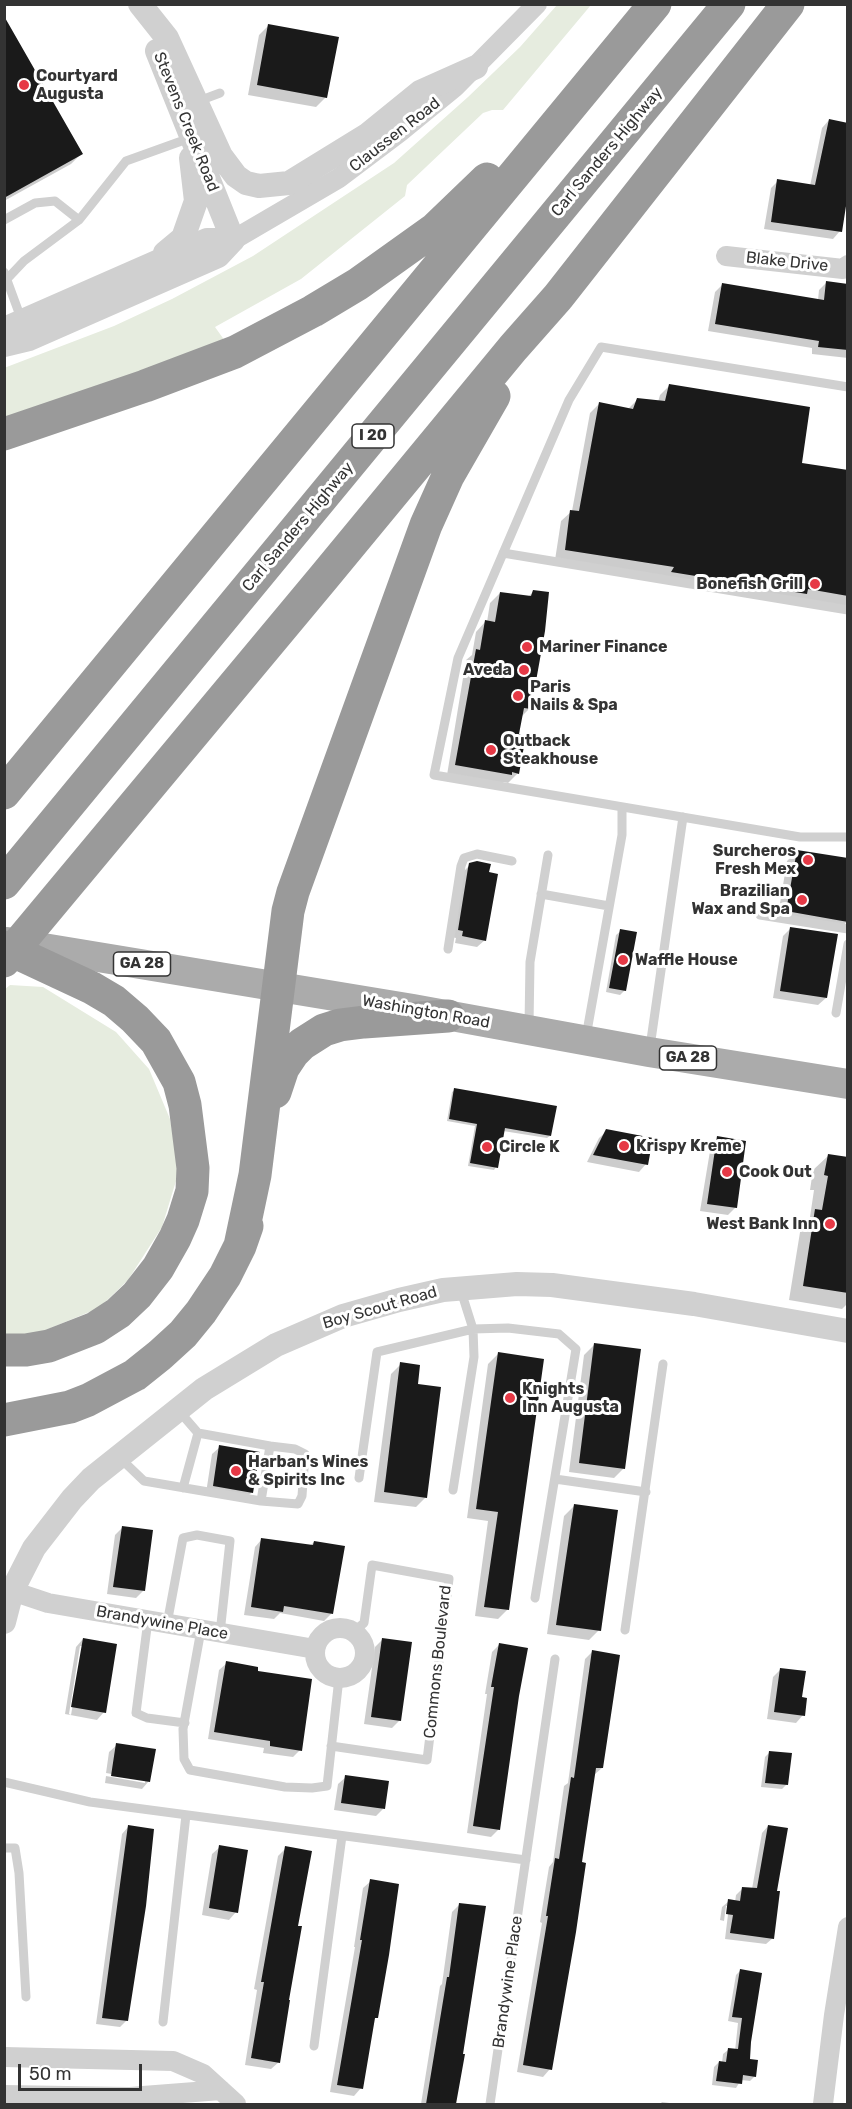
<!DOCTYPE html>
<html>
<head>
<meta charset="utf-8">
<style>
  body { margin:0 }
  #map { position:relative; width:852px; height:2109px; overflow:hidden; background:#fff; font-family:Rubik,sans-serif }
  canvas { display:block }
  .frame { position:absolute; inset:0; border:6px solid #333; pointer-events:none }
  .scale { position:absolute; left:18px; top:2064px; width:124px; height:27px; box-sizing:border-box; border:3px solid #333; border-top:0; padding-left:8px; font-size:18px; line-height:21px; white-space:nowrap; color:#333; -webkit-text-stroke:4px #fff; paint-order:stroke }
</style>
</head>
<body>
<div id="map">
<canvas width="852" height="2109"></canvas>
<div class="frame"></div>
<div class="scale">50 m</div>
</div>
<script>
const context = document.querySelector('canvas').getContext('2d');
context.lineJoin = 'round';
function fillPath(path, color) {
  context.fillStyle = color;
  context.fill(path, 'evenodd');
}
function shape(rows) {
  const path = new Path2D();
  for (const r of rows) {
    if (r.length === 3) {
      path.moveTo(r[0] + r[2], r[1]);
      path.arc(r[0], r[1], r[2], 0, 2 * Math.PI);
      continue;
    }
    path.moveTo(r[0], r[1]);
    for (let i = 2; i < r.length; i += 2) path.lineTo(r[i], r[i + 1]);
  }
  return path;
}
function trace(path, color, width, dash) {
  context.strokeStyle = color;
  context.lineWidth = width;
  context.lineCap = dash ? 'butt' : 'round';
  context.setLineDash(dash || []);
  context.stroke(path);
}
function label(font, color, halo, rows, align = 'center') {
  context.font = font + ' Rubik,sans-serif';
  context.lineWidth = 6;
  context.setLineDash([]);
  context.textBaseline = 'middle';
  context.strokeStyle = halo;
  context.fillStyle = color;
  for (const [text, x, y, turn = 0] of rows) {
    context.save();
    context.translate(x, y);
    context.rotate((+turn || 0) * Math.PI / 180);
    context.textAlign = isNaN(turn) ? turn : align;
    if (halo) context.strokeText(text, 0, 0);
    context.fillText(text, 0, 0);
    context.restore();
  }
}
fillPath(shape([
  [557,5,591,5,503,110,492,110,483,113,407,185,405,196,301,279,215,327,225,341,5,422,4,368,114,326,172,299,253,256,394,163,468,97,520,47],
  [10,985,43,987,116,1032,149,1069,170,1119,179,1171,162,1227,128,1280,99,1308,36,1334,5,1334,4,990]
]), '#e6ecdf');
fillPath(shape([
  [4,19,81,154,71,164,4,201],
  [269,25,326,97,316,107,248,95,259,35],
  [829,120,840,231,833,239,764,229,771,188,778,181,810,186,822,128],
  [826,283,848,285,848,358,812,354,812,348,708,331,715,292,722,285,818,300,819,290],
  [670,385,800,464,845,471,848,466,848,607,555,560,561,521,572,511,590,413,600,403,628,409,638,399,658,402,660,395],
  [534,591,530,708,520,718,517,735,518,773,508,783,503,782,501,784,447,775,466,660,472,655,476,632,485,622,487,622,490,603,500,593,528,597],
  [797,851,848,921,837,931,777,921,787,861],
  [470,865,485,940,477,947,455,943,456,938,451,937,462,873],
  [791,928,826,998,818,1005,773,998,783,936],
  [621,931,625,990,620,995,606,992,616,935],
  [455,1090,550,1136,547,1138,503,1131,496,1167,494,1170,468,1166,475,1126,447,1121,452,1092],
  [607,1131,646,1164,639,1172,587,1162,599,1138],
  [718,1138,736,1207,728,1215,700,1211,711,1145],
  [828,1156,848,1159,848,1303,842,1309,789,1300,801,1226,810,1217,814,1190,810,1190,813,1170],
  [594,1345,624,1468,614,1478,569,1472,584,1355],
  [498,1354,508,1609,498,1619,475,1616,488,1521,467,1518,488,1364],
  [401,1364,416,1385,426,1497,416,1507,374,1502,391,1374],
  [220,1447,252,1492,244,1500,206,1493,212,1454],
  [574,1506,599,1630,589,1640,547,1634,564,1516],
  [123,1527,143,1591,136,1598,107,1594,115,1535],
  [262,1539,310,1546,314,1542,331,1614,324,1621,280,1613,274,1619,244,1615,255,1547],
  [83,1639,104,1712,97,1720,65,1714,76,1647],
  [80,1646,83,1646,71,1715,69,1714],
  [383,1639,400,1720,392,1728,364,1724,375,1647],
  [500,1644,517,1696,499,1829,491,1837,467,1833,487,1694,485,1694,492,1652],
  [592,1652,602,1768,594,1775,550,2069,543,2077,517,2072,542,1923,540,1922,549,1867,553,1862,564,1786,568,1783,585,1659],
  [227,1663,256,1672,300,1750,293,1757,263,1753,264,1748,208,1739,219,1670],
  [781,1669,801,1699,803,1715,796,1723,767,1719,773,1677],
  [117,1745,149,1781,142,1789,105,1783,106,1776,145,1783,145,1780,106,1773,109,1752],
  [769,1753,787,1784,782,1789,761,1787,765,1757],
  [346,1777,383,1809,376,1816,334,1810,338,1784],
  [768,1826,775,1892,773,1938,766,1944,725,1939,729,1906,726,1906,724,1921,720,1920,722,1907,729,1901,735,1902,736,1895,743,1888,752,1889,762,1833],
  [128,1827,127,2020,120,2027,96,2024,122,1834],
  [220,1847,236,1912,229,1920,202,1915,212,1854],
  [286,1848,297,1927,279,2062,271,2069,245,2065,257,1990,254,1989,278,1856],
  [371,1881,376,2017,372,2021,361,2088,354,2096,330,2092,355,1947,354,1947,363,1888],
  [460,1904,485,1908,455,2104,421,2104,440,1986,442,1984,452,1912],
  [740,1971,749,2060,755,2076,750,2081,741,2080,736,2088,712,2085,714,2067,719,2062,722,2063,723,2054,728,2050,735,2051,738,2023,728,2021,736,1975],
  [662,2102,677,2104,660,2104]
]), '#0003');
fillPath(shape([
  [4,16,83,154,4,198],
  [268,24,339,37,327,98,257,85],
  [829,119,848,123,848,193,842,232,771,222,777,179,815,185],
  [826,281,848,284,848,350,818,347,819,341,715,324,722,283,824,300],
  [669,384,810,407,802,463,848,470,848,596,808,589,807,594,671,572,674,567,565,550,570,510,579,511,599,402,633,409,637,398,665,401],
  [533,590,549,592,545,631,531,709,524,708,519,734,526,735,519,774,512,772,512,775,455,765,476,649,480,650,485,620,495,622,500,592,531,596],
  [797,850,848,858,848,922,786,911],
  [477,861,491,864,489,872,498,874,486,941,462,936,463,931,458,930,468,868,469,863],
  [790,927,838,934,827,998,780,991],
  [620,929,637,932,626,991,609,988],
  [454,1088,557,1106,551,1136,505,1128,498,1168,470,1163,477,1124,449,1119],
  [606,1129,653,1138,648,1165,593,1155],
  [717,1136,746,1141,737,1208,707,1204],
  [828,1154,848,1157,848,1293,803,1286,815,1209,822,1210,828,1176,824,1175],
  [594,1343,641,1349,625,1469,579,1463],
  [498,1352,544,1359,509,1610,484,1607,498,1512,476,1509],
  [400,1362,420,1365,418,1384,441,1387,427,1498,384,1492],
  [219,1445,260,1452,253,1493,213,1486],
  [574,1504,618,1510,601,1631,556,1625],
  [122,1526,153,1530,145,1591,113,1587],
  [261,1538,313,1545,314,1541,345,1546,333,1614,284,1606,283,1612,251,1607],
  [83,1638,117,1644,106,1713,71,1707],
  [382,1638,412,1642,401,1721,371,1717],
  [499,1643,528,1648,519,1696,500,1830,473,1826,494,1687,491,1687],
  [592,1650,620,1655,603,1768,596,1768,582,1862,586,1863,576,1932,552,2070,523,2065,548,1916,546,1916,555,1858,559,1859,571,1777,574,1778],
  [226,1661,258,1667,258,1671,312,1679,302,1751,270,1746,270,1741,214,1732],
  [780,1668,806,1671,802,1697,807,1698,805,1716,774,1712],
  [116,1743,156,1749,150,1782,111,1776],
  [769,1751,792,1753,788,1785,765,1783],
  [345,1775,389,1781,385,1809,341,1803],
  [128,1825,154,1829,146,1906,128,2021,102,2018],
  [768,1825,788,1828,777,1891,780,1891,774,1939,730,1933,733,1915,726,1914,728,1899,740,1901,742,1887,757,1888],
  [219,1845,248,1850,238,1913,209,1908],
  [285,1846,312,1851,298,1926,302,1926,289,2000,290,2000,280,2063,251,2058,264,1982,261,1982],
  [370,1879,399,1884,389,1955,378,2018,375,2018,363,2089,337,2085,362,1940,360,1940],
  [459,1903,486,1906,463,2054,465,2054,456,2104,426,2104,447,1977,449,1977],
  [740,1969,762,1973,751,2042,750,2059,758,2060,756,2077,743,2075,742,2084,716,2081,719,2061,726,2062,728,2048,738,2049,742,2018,732,2017]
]), '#1a1a1a');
trace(shape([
  [196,102,220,93],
  [4,220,35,203,55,201,79,220],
  [4,272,22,321],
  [7,279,24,261,79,220,126,161,190,138],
  [848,387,601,347,569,400,458,658,434,775,800,837,848,837],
  [503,553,848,610],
  [541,894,609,906],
  [760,915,848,929],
  [448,949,461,866,464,858,477,854,512,861],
  [836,1013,848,944],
  [529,1025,530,962,548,855],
  [586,1037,622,835,622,807],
  [650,1047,683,817],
  [120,1458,144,1481,261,1501,270,1446,198,1433,179,1411],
  [359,1478,377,1352,473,1329,461,1291],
  [555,1479,646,1492],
  [183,1488,198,1433],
  [453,1490,474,1357,473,1329,508,1328,559,1334,576,1349,535,1598],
  [261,1501,298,1504,302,1496,305,1454,295,1449,270,1446],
  [148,1620,136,1713,147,1718,185,1723],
  [167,1624,183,1538,197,1535,230,1541,220,1633],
  [201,1630,183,1729,184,1759,190,1770,285,1787,312,1788,327,1786,339,1678],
  [625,1630,663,1364],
  [331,1746,427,1760,449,1579,372,1565,364,1623,353,1632],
  [4,1782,90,1802,526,1860],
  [4,1848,15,1848,19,1873,26,1997],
  [163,2022,186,1815],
  [314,2046,342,1836],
  [490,2104,555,1659]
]), '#d0d0d0', 9);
trace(shape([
  [233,240,339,178,400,132,455,87,537,4],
  [726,256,843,269,848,265],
  [12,1591,48,1603,315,1649],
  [340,1653,25],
  [4,2057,173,2061,203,2074,236,2104],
  [4,2095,130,2097,221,2090],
  [823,2104,834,2015,848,1927]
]), '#d0d0d0', 20);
trace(shape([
  [140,4,167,38,221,156,236,176,246,183,259,186,289,183,367,135,420,92,476,67],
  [157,51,233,240],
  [165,253,183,238,196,201,191,158],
  [4,329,207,240,233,240],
  [4,345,29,339,218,256,233,240],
  [4,1622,12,1591,34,1548,72,1499,91,1479,204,1389,276,1345,343,1316,399,1300,443,1290,517,1284,552,1285,694,1304,848,1331]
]), '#d0d0d0', 24);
trace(shape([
  [7,942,413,1009,649,1052,848,1084]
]), '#ababab', 30);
trace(shape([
  [4,434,145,386,235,352,313,311,358,284,435,229,487,179],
  [4,793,655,4],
  [4,883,729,4],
  [4,947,92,988,114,1001,135,1019,156,1041,179,1082,185,1105,193,1168,192,1191,183,1220,175,1238,158,1268,137,1295,118,1313,95,1328,49,1346,26,1350,4,1350],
  [4,961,324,577,513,348,558,297,788,4],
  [275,1092,283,1068,293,1053,302,1044,324,1030,340,1025,364,1022,448,1016],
  [240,1246,255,1175,288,911,293,892,426,525,448,476,494,396],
  [4,1420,70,1407,88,1400,135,1375,160,1355,183,1334,201,1312,225,1276,240,1246,247,1226]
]), '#9a9a9a', 33);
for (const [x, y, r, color] of [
  [24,85,6,"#e63946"],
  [815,584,6,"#e63946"],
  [527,647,6,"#e63946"],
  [524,670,6,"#e63946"],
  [518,696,6,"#e63946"],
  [491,750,6,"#e63946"],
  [808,860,6,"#e63946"],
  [802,900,6,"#e63946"],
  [623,960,6,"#e63946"],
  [624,1146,6,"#e63946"],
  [487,1147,6,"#e63946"],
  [727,1172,6,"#e63946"],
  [830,1224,6,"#e63946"],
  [510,1398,6,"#e63946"],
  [236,1471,6,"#e63946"]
]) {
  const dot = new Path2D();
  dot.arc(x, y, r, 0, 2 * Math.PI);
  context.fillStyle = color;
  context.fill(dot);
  trace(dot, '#fff', 2);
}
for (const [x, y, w] of [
  [373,436,42],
  [142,964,57],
  [688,1058,57]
]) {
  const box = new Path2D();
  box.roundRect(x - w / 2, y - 12, w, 24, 4.5);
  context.fillStyle = '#fff';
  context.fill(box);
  trace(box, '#333', 1.5);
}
label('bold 15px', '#333', null, [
  ["I 20",373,436],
  ["GA 28",142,964],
  ["GA 28",688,1058]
]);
label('bold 16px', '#333', '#fff', [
  ["Courtyard",36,76],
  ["Augusta",36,94],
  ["Bonefish Grill",803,584,"right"],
  ["Mariner Finance",539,647],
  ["Aveda",512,670,"right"],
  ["Paris",530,687],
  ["Nails & Spa",530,705],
  ["Outback",503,741],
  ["Steakhouse",503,759],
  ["Surcheros",796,851,"right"],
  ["Fresh Mex",796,869,"right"],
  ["Brazilian",790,891,"right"],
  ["Wax and Spa",790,909,"right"],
  ["Waffle House",635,960],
  ["Krispy Kreme",636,1146],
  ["Circle K",499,1147],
  ["Cook Out",739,1172],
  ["West Bank Inn",818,1224,"right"],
  ["Knights",522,1389],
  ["Inn Augusta",522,1407],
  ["Harban's Wines",248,1462],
  ["& Spirits Inc",248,1480]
], 'left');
label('16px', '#333', '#fff', [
  ["Stevens Creek Road",186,122,68],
  ["Claussen Road",395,135,-38],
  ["Carl Sanders Highway",607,152,-50],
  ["Blake Drive",787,262,6],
  ["Carl Sanders Highway",298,527,-50],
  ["Washington Road",426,1012,10],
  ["Boy Scout Road",380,1308,-16],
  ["Brandywine Place",162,1623,10],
  ["Commons Boulevard",438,1662,-84],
  ["Brandywine Place",508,1982,-82]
]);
</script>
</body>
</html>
